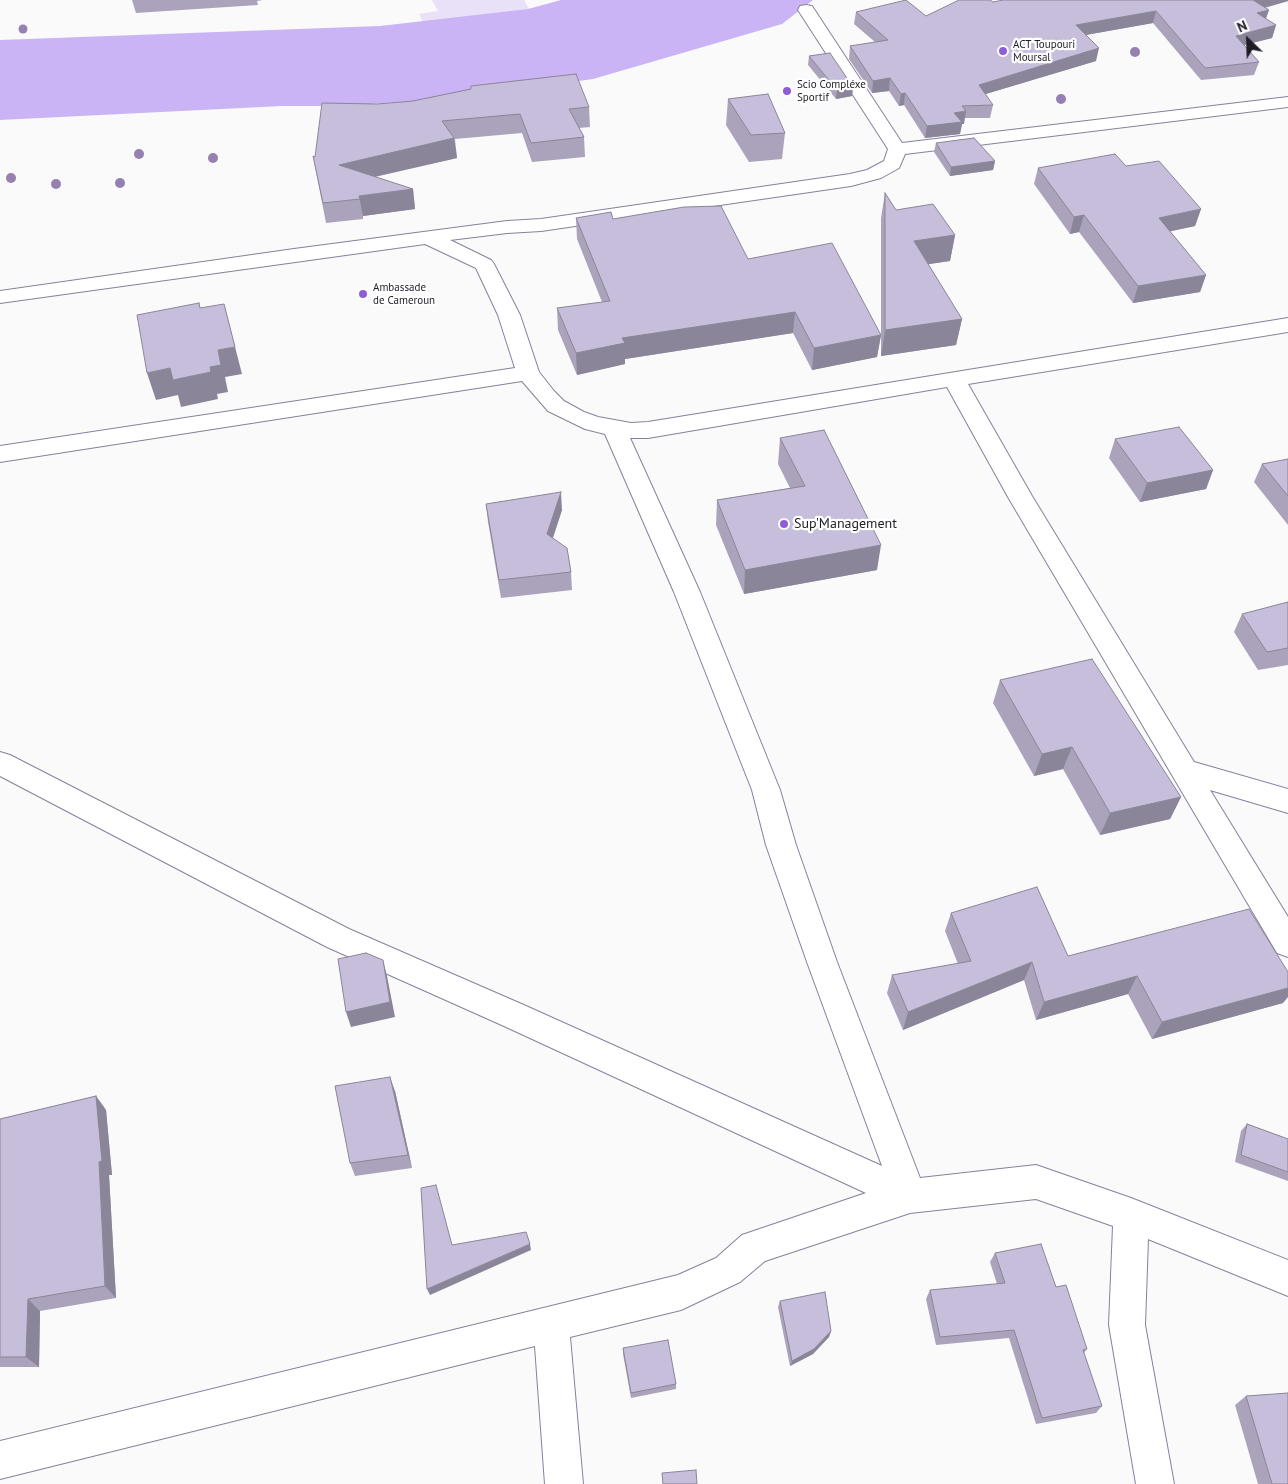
<!DOCTYPE html>
<html>
<head>
<meta charset="utf-8">
<style>
  body { margin:0 }
  #map { position:relative; width:1288px; height:1484px; overflow:hidden; background:#fafafa; font-family:"PT Sans",sans-serif }
  canvas { display:block }
  .north { position:absolute; left:1223px; top:15px; width:50px; height:50px; -webkit-text-stroke:4px #fff; paint-order:stroke; rotate:336deg; font-size:14px; font-weight:700; line-height:20px; text-align:center; color:#1f1c26 }
  .north::after { content:''; display:block; margin:auto; width:18px; height:22px; background:#1f1c26; clip-path:polygon(50% 0,100% 100%,50% 72%,0 100%) }
</style>
</head>
<body>
<div id="map">
<canvas width="1288" height="1484"></canvas>
<div class="north">N</div>
</div>
<script>
const context = document.querySelector('canvas').getContext('2d');
context.lineJoin = 'round';
function fillPath(path, color) {
  context.fillStyle = color;
  context.fill(path, 'evenodd');
}
function shape(rows) {
  const path = new Path2D();
  for (const r of rows) {
    path.moveTo(r[0], r[1]);
    for (let i = 2; i < r.length; i += 2) path.lineTo(r[i], r[i + 1]);
  }
  return path;
}
function trace(path, color, width, dash) {
  context.strokeStyle = color;
  context.lineWidth = width;
  context.lineCap = dash ? 'butt' : 'round';
  context.setLineDash(dash || []);
  context.stroke(path);
}
function label(font, color, halo, rows, align = 'center') {
  context.font = font + ' "PT Sans",sans-serif';
  context.lineWidth = 4.5;
  context.setLineDash([]);
  context.textBaseline = 'middle';
  context.strokeStyle = halo;
  context.fillStyle = color;
  for (const [text, x, y, turn = 0] of rows) {
    context.save();
    context.translate(x, y);
    context.rotate((+turn || 0) * Math.PI / 180);
    context.textAlign = isNaN(turn) ? turn : align;
    if (halo) context.strokeText(text, 0, 0);
    context.fillText(text, 0, 0);
    context.restore();
  }
}
fillPath(shape([
  [432,0,524,0,529,9,424,25,419,14,438,11]
]), '#e8e1f7');
fillPath(shape([
  [561,0,813,0,782,24,593,79,458,98,339,106,282,106,0,120,0,40,380,26,528,9]
]), '#cab4f5');
const minor = shape([
  [806,5,812,6,902,143,1288,97,1288,107,905,154,899,168,881,178,851,186,541,231,507,233,450,240,491,260,494,264,520,315,539,372,554,391,564,401,584,412,598,417,631,423,648,422,1288,318,1288,332,968,384,1032,496,1194,762,1288,789,1288,813,1210,790,1288,917,1288,957,1277,953,1008,497,947,387,648,438,630,438,700,592,780,790,796,845,837,962,920,1178,1036,1165,1131,1198,1288,1260,1288,1296,1148,1239,1145,1325,1174,1484,1136,1484,1109,1325,1113,1226,1036,1199,910,1213,765,1261,740,1282,681,1310,570,1337,583,1484,545,1484,535,1346,0,1479,0,1441,678,1275,716,1258,742,1235,866,1193,504,1026,327,947,0,776,0,752,10,755,349,929,526,1006,882,1166,807,962,766,845,752,790,674,592,605,434,585,429,548,411,522,381,0,462,0,446,515,368,498,315,476,268,425,244,0,303,0,291,294,249,507,221,541,219,850,174,867,170,884,161,888,149,798,10,800,6,806,5]
]);
trace(minor, '#88809b', 2);
fillPath(minor, '#fff');
context.fillStyle = '#967fb1';
for (const [x, y, r] of [
  [23,29,4.5],
  [1135,52,5],
  [1061,99,5],
  [139,154,5],
  [213,158,5],
  [11,178,5],
  [120,183,5],
  [56,184,5]
]) {
  context.beginPath();
  context.arc(x, y, r, 0, 2 * Math.PI);
  context.fill();
}
fillPath(shape([
  [132,0,263,0,257,1,258,5,136,13],
  [1288,0,1288,1,1265,8,1269,10,1266,19,1276,25,1272,38,1244,45,1259,62,1254,75,1201,80,1153,23,1086,35,1096,61,985,94,993,105,990,118,964,118,964,124,962,124,960,134,925,138,904,105,899,106,889,91,872,93,849,59,850,46,875,42,854,24,856,12,926,16,993,2],
  [809,56,853,87,852,96,836,99,808,65],
  [471,86,589,107,590,127,579,128,584,137,585,157,532,162,522,133,455,139,457,158,375,177,413,189,415,209,363,216,363,219,326,223,313,156,315,157,377,104,413,101,471,90],
  [728,99,785,133,782,159,749,162,726,125],
  [936,143,995,161,993,170,950,176,934,152],
  [1038,168,1201,209,1195,226,1170,231,1206,275,1200,292,1133,303,1079,232,1070,234,1034,184],
  [885,193,896,210,955,235,950,261,928,264,962,319,956,345,881,356,881,218],
  [576,218,613,219,748,259,881,335,877,357,812,370,793,333,625,359,625,364,577,375,558,330,557,308,602,302,577,239],
  [780,438,877,570,744,594,716,525,717,500,790,488,778,464],
  [1115,439,1213,470,1206,489,1140,502,1109,458],
  [1288,459,1288,525,1254,482,1262,464],
  [486,504,562,510,553,538,571,572,572,590,501,598,488,522],
  [1288,602,1288,665,1258,670,1234,632,1242,614],
  [1000,680,1181,797,1170,819,1100,835,1063,769,1034,776,993,703],
  [951,913,1068,956,1283,1003,1152,1039,1128,994,1036,1020,1024,980,903,1030,887,993,892,975,958,964,945,931],
  [395,1091,412,1168,355,1176,350,1163],
  [96,1096,106,1110,112,1175,109,1175,116,1298,40,1311,39,1367,0,1367,0,1119],
  [1247,1124,1288,1139,1288,1181,1235,1162,1241,1131],
  [995,1253,1056,1287,1087,1349,1084,1353,1102,1406,1096,1413,1036,1424,1009,1338,936,1345,926,1299,930,1290,997,1284,990,1262],
  [780,1301,831,1331,829,1337,813,1354,790,1366,778,1307],
  [623,1348,676,1384,676,1389,631,1398,623,1354],
  [1246,1396,1288,1484,1258,1484,1235,1405]
]), '#aba3bc');
fillPath(shape([
  [1252,0,1288,0,1288,1,1248,12],
  [1269,10,1264,22,1257,13],
  [1156,11,1153,23,1074,37,1076,25],
  [1276,25,1272,38,1232,48,1236,36],
  [1099,48,1096,61,976,97,979,85],
  [890,78,889,91,872,93,873,81],
  [853,87,852,96,836,99,837,90],
  [905,93,904,105,899,106,901,94],
  [966,111,964,124,962,124,960,134,925,138,927,126,954,113],
  [454,138,457,158,342,184,339,165],
  [995,161,993,170,950,176,951,167],
  [413,189,415,209,363,216,359,196],
  [1201,209,1195,226,1154,235,1159,218],
  [1084,215,1079,232,1070,234,1074,217],
  [955,235,950,261,910,267,914,241],
  [1206,275,1200,292,1133,303,1138,286],
  [224,304,242,374,225,377,228,392,217,394,218,399,181,407,178,395,156,400,147,373,170,368,210,367,218,350],
  [795,312,793,333,625,359,625,364,577,375,576,353,622,338],
  [962,319,956,345,881,356,885,330],
  [881,335,877,357,812,370,814,348],
  [1213,470,1206,489,1140,502,1147,483],
  [561,492,562,510,548,552,547,534],
  [881,545,877,570,744,594,745,570],
  [1072,747,1063,769,1034,776,1042,754],
  [1181,797,1170,819,1100,835,1110,813],
  [383,960,387,976,395,1017,351,1027,346,1012],
  [1032,962,1024,980,903,1030,908,1012],
  [1137,976,1128,994,1036,1020,1044,1002],
  [1288,988,1288,997,1283,1003,1152,1039,1162,1022],
  [390,1077,395,1091,412,1168,408,1155],
  [96,1096,106,1110,112,1175,109,1175,116,1298,105,1286],
  [530,1244,531,1250,430,1295,427,1289],
  [28,1299,40,1311,39,1367,26,1357],
  [831,1331,829,1337,813,1354,790,1366,792,1361]
]), '#8b8599');
const building = shape([
  [906,0,926,16,959,0,990,0,993,2,1003,0,1253,0,1269,10,1257,13,1276,25,1236,36,1259,62,1205,68,1156,11,1076,25,1099,48,979,85,993,105,962,106,966,111,954,113,962,122,927,126,905,93,901,94,890,78,873,81,850,46,888,40,856,12,906,0],
  [830,53,853,87,837,90,809,56,830,53],
  [576,74,589,107,569,109,584,137,531,143,520,114,442,121,454,138,339,165,413,189,359,196,360,199,323,203,313,156,315,157,322,103,377,104,413,101,471,89,471,86,576,74],
  [768,94,785,133,751,135,728,99,768,94],
  [974,138,995,161,951,167,936,143,974,138],
  [1115,154,1126,166,1159,161,1201,209,1159,218,1206,275,1138,286,1084,215,1074,217,1038,168,1115,154],
  [885,193,896,210,933,204,955,235,914,241,962,319,885,330,885,193],
  [721,206,748,259,832,243,881,335,814,348,795,312,622,338,625,343,576,353,557,308,610,301,576,218,611,212,613,219,684,207,721,206],
  [199,303,200,308,224,304,235,347,218,350,221,365,210,367,211,372,173,380,170,368,147,373,137,315,199,303],
  [1179,427,1213,470,1147,483,1115,439,1179,427],
  [824,430,881,545,745,570,717,500,805,486,780,438,824,430],
  [1288,459,1288,496,1262,464,1288,459],
  [561,492,547,534,567,548,571,572,499,580,486,504,561,492],
  [1288,602,1288,648,1267,652,1242,614,1288,602],
  [1092,659,1181,797,1110,813,1072,747,1042,754,1000,680,1092,659],
  [1037,887,1068,956,1249,909,1288,972,1288,988,1162,1022,1137,976,1044,1002,1032,962,908,1012,892,975,971,961,951,913,1037,887],
  [366,953,383,960,390,1002,346,1012,338,959,366,953],
  [390,1077,408,1155,350,1163,335,1086,390,1077],
  [96,1096,102,1161,99,1162,105,1286,28,1299,26,1357,0,1357,0,1119,96,1096],
  [1247,1124,1288,1139,1288,1172,1241,1155,1247,1124],
  [436,1185,452,1245,526,1232,530,1244,427,1289,421,1188,436,1185],
  [1041,1244,1056,1287,1066,1285,1087,1349,1083,1350,1102,1406,1042,1418,1014,1330,940,1337,930,1290,1005,1283,995,1253,1041,1244],
  [825,1292,831,1331,814,1349,792,1361,780,1301,825,1292],
  [668,1340,676,1384,631,1393,623,1348,668,1340],
  [1288,1393,1288,1484,1272,1484,1246,1396,1288,1393],
  [696,1470,697,1484,663,1484,662,1473,696,1470]
]);
fillPath(building, '#c7bedb');
trace(building, '#8b8599', 1);
for (const [x, y, r, color] of [
  [1003,51,5,"#8f5ed7"],
  [787,91,5,"#8f5ed7"],
  [363,294,5,"#8f5ed7"],
  [784,524,5,"#8f5ed7"]
]) {
  const dot = new Path2D();
  dot.arc(x, y, r, 0, 2 * Math.PI);
  context.fillStyle = color;
  context.fill(dot);
  trace(dot, '#fff', 2);
}
label('11px', '#1f1c26', '#fff', [
  ["ACT Toupouri",1013,45],
  ["Moursal",1013,58],
  ["Scio Compléxe",797,85],
  ["Sportif",797,98],
  ["Ambassade",373,288],
  ["de Cameroun",373,301]
], 'left');
label('14px', '#1f1c26', '#fff', [
  ["Sup'Management",794,524]
], 'left');
</script>
</body>
</html>
